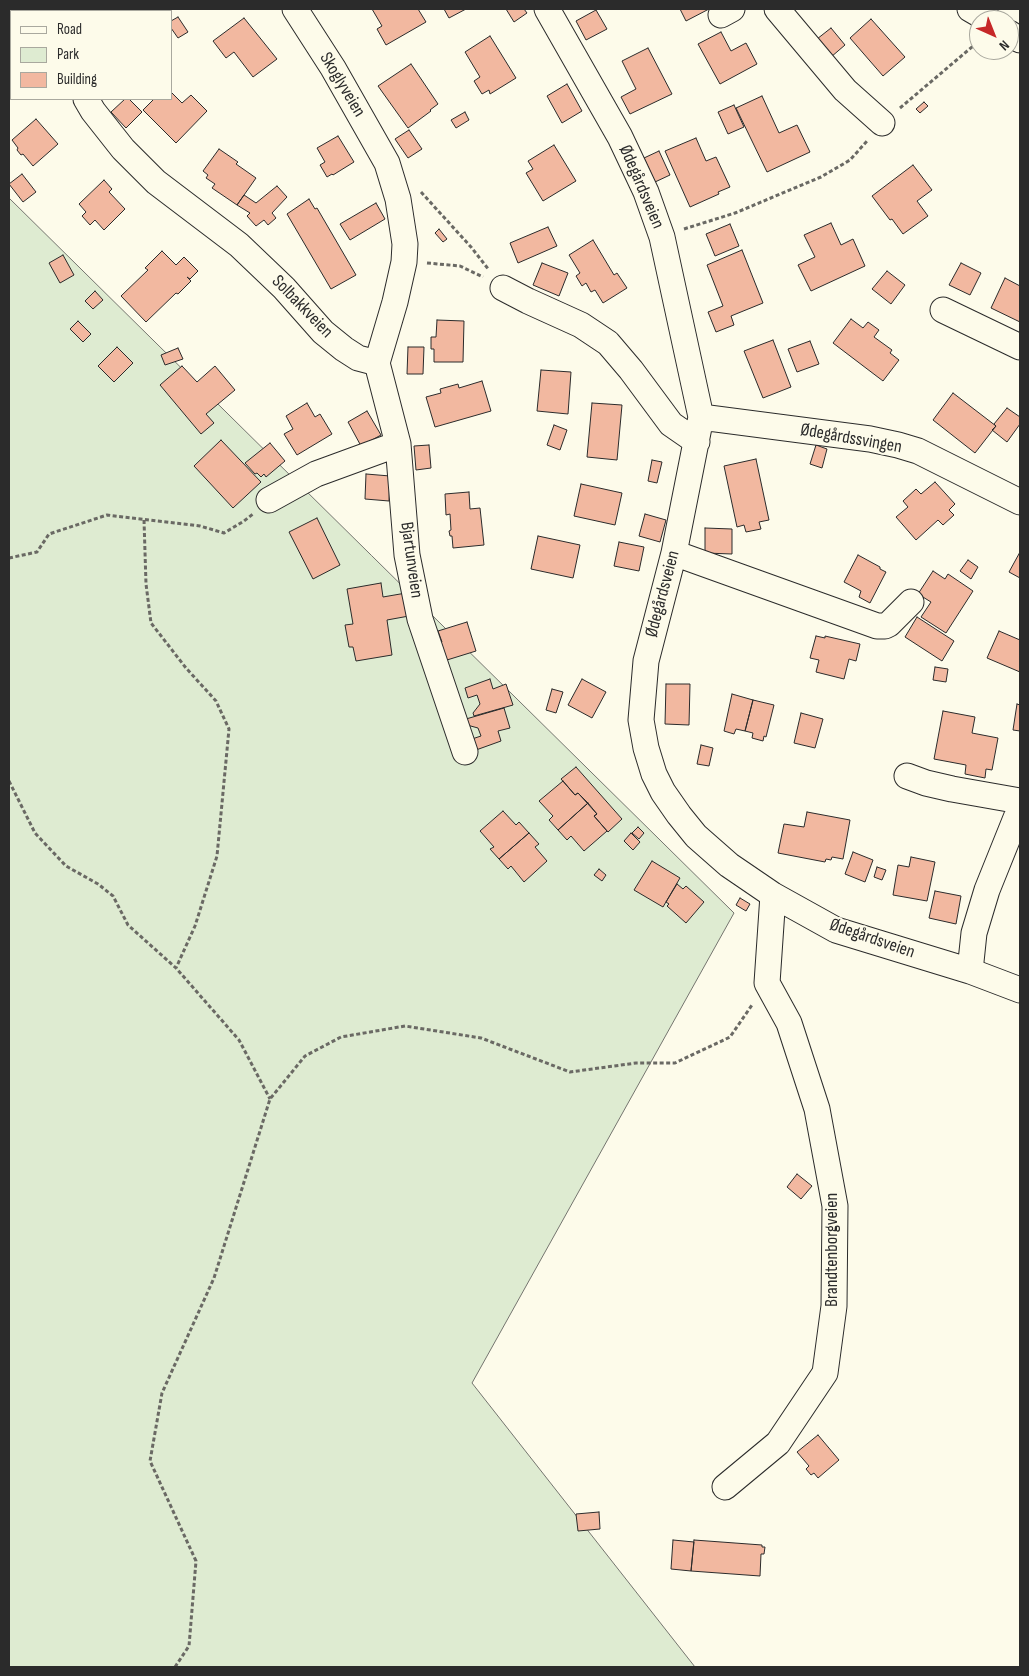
<!DOCTYPE html>
<html>
<head>
<meta charset="utf-8">
<style>
  body { margin:0 }
  #map { position:relative; width:1029px; height:1676px; overflow:hidden; background:#fdfbea; font-family:"Sofia Sans Condensed",sans-serif }
  canvas { display:block }
  .frame { position:absolute; inset:0; border:10px solid #2b2b2b; pointer-events:none }
  .legend { position:absolute; left:10px; top:10px; width:162px; height:90px; box-sizing:border-box; background:#fdfbea; border:1px solid #a9a89e; margin:0; padding:6px 9px; list-style:none; font-size:15px; color:#2b2b2b }
  .legend li { display:flex; align-items:center; gap:10px; height:25px }
  .legend b { width:25px; border:1px solid #a9a89e }
  .north { position:absolute; left:969px; top:10px; width:50px; height:50px; box-sizing:border-box; background:#fdfbea; border:1px solid #a9a89e; border-radius:50%; rotate:136deg; font-size:14px; font-weight:700; line-height:20px; text-align:center; color:#2b2b2b }
  .north::after { content:''; display:block; margin:auto; width:18px; height:22px; background:#c62828; clip-path:polygon(50% 0,100% 100%,50% 72%,0 100%) }
</style>
</head>
<body>
<div id="map">
<canvas width="1029" height="1676"></canvas>
<div class="frame"></div>
<ul class="legend">
<li><b style="height:6px;background:#fdfbea"></b>Road</li>
<li><b style="height:14px;background:#deebd1"></b>Park</li>
<li><b style="height:14px;background:#f2b8a0"></b>Building</li>
</ul>
<div class="north">N</div>
</div>
<script>
const context = document.querySelector('canvas').getContext('2d');
context.lineJoin = 'round';
function fillPath(path, color) {
  context.fillStyle = color;
  context.fill(path, 'evenodd');
}
function shape(rows) {
  const path = new Path2D();
  for (const r of rows) {
    path.moveTo(r[0], r[1]);
    for (let i = 2; i < r.length; i += 2) path.lineTo(r[i], r[i + 1]);
  }
  return path;
}
function trace(path, color, width, dash) {
  context.strokeStyle = color;
  context.lineWidth = width;
  context.lineCap = dash ? 'butt' : 'round';
  context.setLineDash(dash || []);
  context.stroke(path);
}
function label(font, color, halo, rows, align = 'center') {
  context.font = font + ' "Sofia Sans Condensed",sans-serif';
  context.lineWidth = 4;
  context.setLineDash([]);
  context.textBaseline = 'middle';
  context.strokeStyle = halo;
  context.fillStyle = color;
  for (const [text, x, y, turn = 0] of rows) {
    context.save();
    context.translate(x, y);
    context.rotate((+turn || 0) * Math.PI / 180);
    context.textAlign = isNaN(turn) ? turn : align;
    if (halo) context.strokeText(text, 0, 0);
    context.fillText(text, 0, 0);
    context.restore();
  }
}
const green = shape([
  [9,198,734,913,472,1383,695,1667,9,1667,9,198]
]);
fillPath(green, '#deebd1');
trace(green, '#74746e', 1);
const building = shape([
  [372,9,418,9,426,22,386,45,377,29,382,26,372,9],
  [444,9,466,9,449,18,444,9],
  [506,9,524,9,527,13,514,22,506,9],
  [680,9,709,9,686,21,680,9],
  [596,10,607,29,586,40,576,21,596,10],
  [178,17,188,32,178,38,171,28,171,21,178,17],
  [244,18,277,59,253,77,234,52,226,58,213,41,244,18],
  [871,19,905,57,883,76,850,38,871,19],
  [831,28,845,45,831,57,817,39,831,28],
  [9,31,11,34,11,67,9,69,9,31],
  [721,32,731,51,746,43,757,64,720,84,698,44,721,32],
  [490,36,516,78,490,94,489,90,482,94,474,81,480,77,465,52,490,36],
  [648,48,672,94,630,114,621,97,636,89,622,61,648,48],
  [411,64,438,104,430,110,431,111,408,128,378,86,411,64],
  [567,84,582,111,562,123,547,96,567,84],
  [171,92,182,103,191,95,207,111,176,143,143,110,154,99,171,99,171,92],
  [762,96,779,133,797,125,810,152,767,172,736,108,762,96],
  [125,99,129,99,142,112,126,128,111,112,125,99],
  [924,102,928,106,920,113,916,109,924,102],
  [734,105,744,127,728,134,718,112,734,105],
  [465,112,469,120,456,128,451,120,465,112],
  [36,119,58,144,33,166,23,154,21,155,17,150,18,148,12,140,36,119],
  [409,130,422,149,408,158,395,139,409,130],
  [338,136,354,162,333,175,332,174,327,177,320,165,325,162,317,148,338,136],
  [696,138,706,161,716,157,730,187,718,192,719,194,690,207,665,151,696,138],
  [554,145,576,181,543,201,526,173,533,169,528,161,554,145],
  [219,149,238,162,236,164,256,178,237,205,212,188,215,184,206,178,208,175,203,171,219,149],
  [659,151,670,175,655,182,644,158,659,151],
  [913,165,932,190,917,201,928,216,903,234,892,219,890,220,872,196,913,165],
  [22,174,36,192,23,202,9,184,22,174],
  [104,180,112,189,109,192,125,209,104,230,95,220,90,225,82,216,86,212,79,204,104,180],
  [277,186,287,197,272,213,276,218,268,225,264,220,256,226,247,216,250,213,237,205,244,195,256,203,277,186],
  [309,199,315,209,317,208,356,275,331,289,287,214,309,199],
  [376,203,385,219,350,240,340,224,376,203],
  [831,223,841,245,853,239,865,266,811,291,798,265,815,257,804,235,831,223],
  [730,224,739,246,715,256,706,234,730,224],
  [548,227,557,246,518,263,510,243,548,227],
  [439,229,447,239,443,242,435,233,439,229],
  [593,240,614,275,617,273,627,288,603,303,595,290,591,292,586,283,582,286,576,276,580,273,569,255,593,240],
  [742,250,763,303,731,316,734,325,716,332,708,312,723,306,707,265,742,250],
  [162,251,176,265,184,257,198,271,190,279,187,277,191,281,178,294,176,293,146,322,121,296,148,270,145,268,162,251],
  [63,255,74,275,60,283,49,263,63,255],
  [542,263,568,273,559,296,533,285,542,263],
  [961,263,981,273,970,295,949,285,961,263],
  [887,271,905,285,891,304,872,289,887,271],
  [1005,278,1020,286,1020,322,991,308,1005,278],
  [95,291,103,300,93,309,85,301,95,291],
  [851,319,863,328,868,322,879,330,874,337,892,350,890,353,899,360,883,381,833,343,851,319],
  [437,320,464,321,463,362,434,362,434,349,431,349,431,337,436,337,437,320],
  [78,321,91,334,83,342,70,329,78,321],
  [773,340,791,387,763,398,744,351,773,340],
  [810,341,819,364,797,372,788,349,810,341],
  [117,347,133,363,114,382,98,366,117,347],
  [408,347,424,347,423,374,407,374,408,347],
  [178,348,183,359,165,365,161,355,178,348],
  [182,366,197,382,215,366,235,390,206,414,214,423,201,434,160,385,182,366],
  [541,370,571,372,568,414,537,411,541,370],
  [482,381,491,411,435,427,426,397,441,393,440,389,458,384,459,388,482,381],
  [953,393,996,426,975,453,933,420,953,393],
  [307,403,315,417,320,414,332,434,297,455,284,434,293,429,286,416,307,403],
  [592,403,622,405,617,460,587,457,592,403],
  [1007,408,1020,417,1020,424,1007,442,992,430,996,426,994,424,1007,408],
  [367,411,381,435,361,446,348,422,367,411],
  [554,425,567,430,560,450,547,445,554,425],
  [221,440,261,482,233,508,194,466,221,440],
  [270,443,285,461,266,477,264,474,261,477,257,473,255,474,245,463,270,443],
  [429,445,431,468,416,470,414,446,429,445],
  [816,445,827,449,822,468,810,464,816,445],
  [756,459,769,520,759,522,761,529,746,532,744,525,737,527,724,466,756,459],
  [652,460,662,462,657,483,648,481,652,460],
  [366,474,390,476,389,501,365,499,366,474],
  [935,482,955,504,949,510,954,515,943,525,938,520,916,540,896,517,908,507,903,501,916,489,921,494,935,482],
  [581,484,622,493,615,525,574,516,581,484],
  [469,492,470,509,480,508,484,545,453,548,452,536,450,536,449,531,451,530,450,514,446,515,445,494,469,492],
  [645,514,666,520,660,542,639,536,645,514],
  [317,518,340,565,313,579,289,532,317,518],
  [705,528,732,529,732,554,705,553,705,528],
  [538,536,580,545,573,578,531,569,538,536],
  [619,542,644,547,639,571,614,566,619,542],
  [1020,552,1020,578,1009,572,1020,552],
  [858,555,880,567,880,569,886,572,870,603,859,597,861,591,844,582,858,555],
  [968,560,978,567,971,579,960,571,968,560],
  [933,571,945,579,948,574,973,591,946,633,921,617,931,602,918,594,933,571],
  [381,583,383,597,406,593,409,616,387,620,392,655,356,661,353,647,349,647,345,625,353,624,347,589,381,583],
  [917,617,954,641,942,661,905,637,917,617],
  [467,622,476,651,447,660,437,644,442,642,438,631,467,622],
  [999,631,1020,640,1020,672,987,658,999,631],
  [816,636,825,638,825,636,860,644,856,661,849,659,844,679,816,672,819,660,810,658,816,636],
  [935,667,948,669,946,682,933,680,935,667],
  [490,679,493,689,506,684,513,705,474,716,473,713,480,704,477,695,468,698,465,688,490,679],
  [582,679,606,692,592,718,568,705,582,679],
  [666,684,690,684,689,725,665,724,666,684],
  [552,689,563,692,556,713,546,710,552,689],
  [732,694,753,700,745,731,736,729,734,734,724,731,732,694],
  [753,700,774,705,766,737,764,736,763,741,752,738,753,733,745,731,753,700],
  [1017,704,1020,705,1020,731,1013,730,1017,704],
  [504,708,510,728,498,731,501,741,476,750,472,739,481,736,478,728,467,725,466,719,504,708],
  [943,711,975,717,972,733,998,738,992,770,986,769,985,778,965,774,966,765,934,759,943,711],
  [801,713,823,719,815,748,794,743,801,713],
  [701,745,713,748,709,766,697,764,701,745],
  [576,767,622,819,608,832,594,816,597,814,578,793,575,795,561,779,576,767],
  [563,781,575,795,578,793,588,803,558,830,549,820,553,816,539,801,563,781],
  [588,803,597,814,594,816,607,831,584,851,571,836,567,840,558,830,588,803],
  [503,811,516,825,519,822,529,833,499,859,490,849,494,847,480,831,503,811],
  [807,812,850,820,843,859,832,857,831,860,826,859,825,862,778,853,784,824,804,827,807,812],
  [638,827,644,833,639,839,632,833,638,827],
  [529,833,539,844,535,847,547,861,524,882,511,866,508,869,499,859,529,833],
  [631,833,640,842,633,850,624,841,631,833],
  [853,852,873,860,865,882,845,874,853,852],
  [911,857,935,862,927,901,893,895,898,865,909,867,911,857],
  [652,861,680,878,663,907,634,890,652,861],
  [877,867,886,870,882,880,874,877,877,867],
  [599,869,606,875,602,881,594,875,599,869],
  [677,884,683,889,686,886,704,902,686,923,667,906,669,904,666,902,677,884],
  [935,891,961,896,956,924,929,918,935,891],
  [740,898,750,904,746,911,736,905,740,898],
  [797,1174,812,1186,801,1199,787,1187,797,1174],
  [818,1435,839,1460,818,1478,814,1473,811,1475,806,1469,809,1466,797,1452,818,1435],
  [599,1512,600,1529,578,1531,576,1514,599,1512],
  [673,1540,694,1542,691,1571,671,1569,673,1540],
  [694,1540,762,1545,762,1547,765,1547,764,1554,761,1554,760,1576,691,1571,694,1540]
]);
fillPath(building, '#f2b8a0');
trace(building, '#2b2b2b', 1);
const minor = shape([
  [40,9,41,11],
  [295,9,333,68,387,163,398,199,405,244,404,262,395,302,377,363],
  [547,9,620,137,646,192,662,237,701,417,674,553,646,661,641,720,646,748,654,774,663,792,679,815,696,836,729,865,773,895,836,930,970,971,1020,990],
  [777,9,845,90,882,123],
  [970,9,989,20],
  [721,15,732,9],
  [1009,33,1020,40],
  [86,99,93,111,123,149,156,182,239,245,284,288,323,332,344,349,358,358,377,363],
  [503,288,528,301,581,325,608,343,631,370,671,424,697,442],
  [943,310,1020,347],
  [377,363,398,444,407,555,420,619,465,752],
  [701,417,870,439,898,445,918,451,1020,502],
  [269,500,316,474,398,444],
  [674,553,877,626,885,626,889,624,911,602],
  [907,776,926,783,952,789,1020,801],
  [970,971,974,933,987,890,1020,808],
  [725,1487,778,1443,825,1373,834,1306,835,1206,817,1109,789,1023,767,983,773,895]
]);
trace(minor, '#2b2b2b', 27);
trace(shape([
  [900,108,979,41],
  [421,192,471,247,489,270],
  [684,229,735,213,821,177,850,160,867,141],
  [427,263,460,266,483,277],
  [144,520,146,584,151,623,186,668,216,701,229,729,217,856,195,926,176,968],
  [9,558,37,552,49,534,107,515,200,526,224,533,244,521,253,514],
  [9,781,35,833,66,866,98,884,113,896,128,925,176,968,239,1040,270,1099],
  [175,1667,189,1646,196,1561,150,1461,162,1393,214,1278,270,1099,305,1056,341,1037,405,1026,481,1038,570,1072,636,1063,675,1063,730,1037,752,1005]
]), '#6a6964', 3, [4, 2.5]);
trace(minor, '#fdfbea', 25);
label('18px', '#2b2b2b', '#fdfbea', [
  ["Skoglyveien",342,85,59],
  ["Ødegårdsveien",641,187,67],
  ["Solbakkveien",302,307,46],
  ["Ødegårdssvingen",851,439,10],
  ["Bjartunveien",411,560,82],
  ["Ødegårdsveien",663,594,-75],
  ["Ødegårdsveien",872,939,19],
  ["Brandtenborgveien",832,1250,-90]
]);
</script>
</body>
</html>
